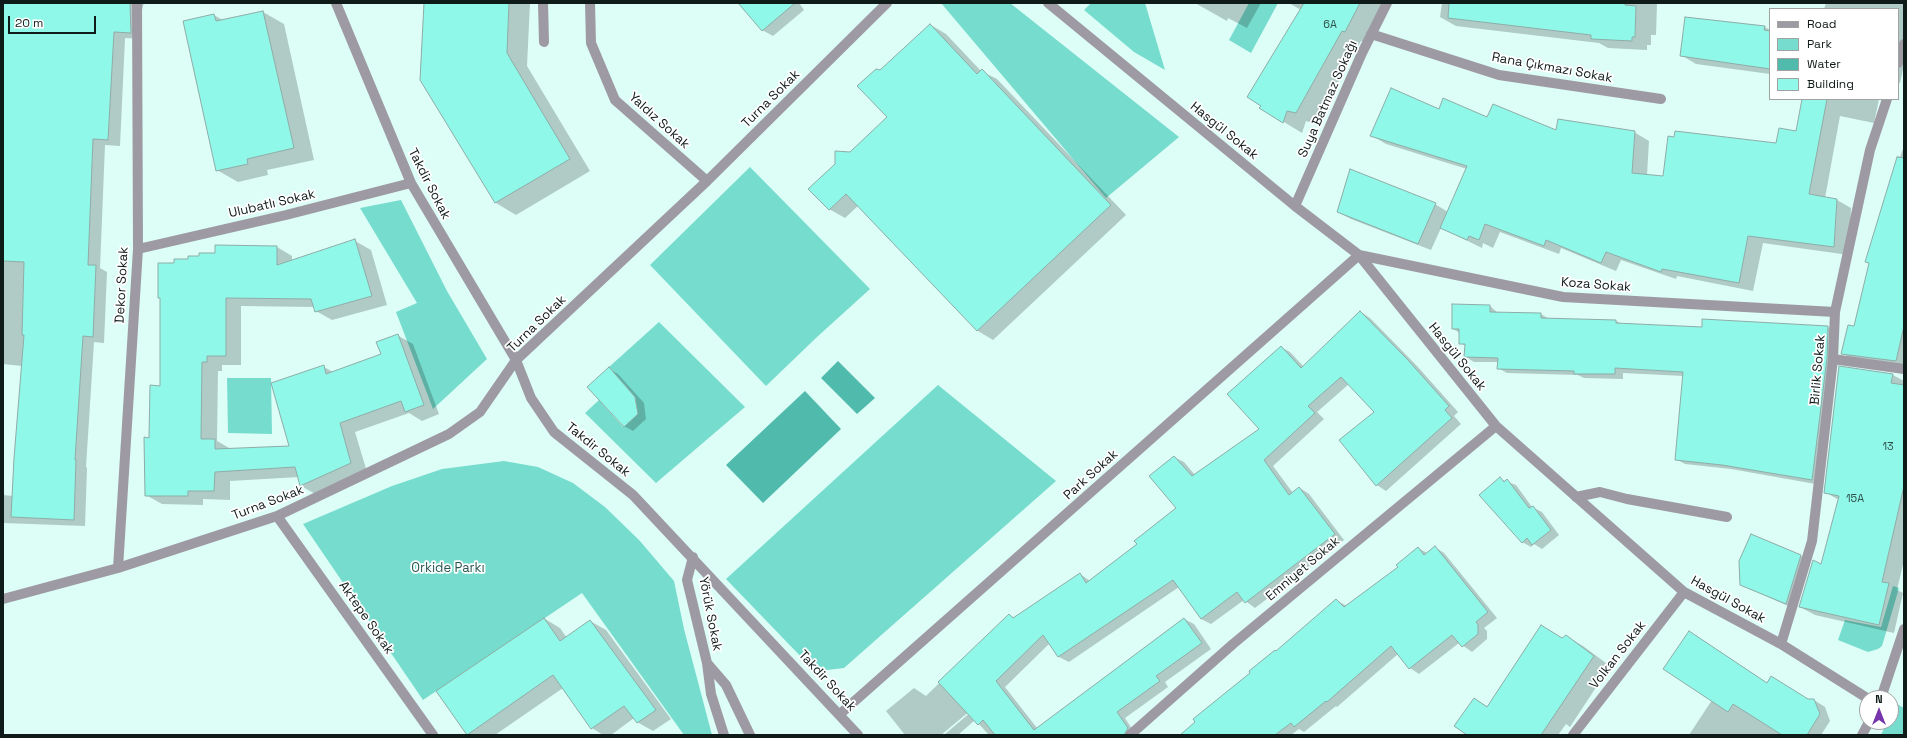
<!DOCTYPE html>
<html>
<head>
<meta charset="utf-8">
<style>
  body { margin:0 }
  #map { position:relative; width:1907px; height:738px; overflow:hidden; background:#ddfdf7; font-family:"Space Grotesk",sans-serif }
  canvas { display:block }
  .frame { position:absolute; inset:0; border:4px solid #0f1b19; pointer-events:none }
  .legend { position:absolute; left:1769px; top:8px; width:130px; height:92px; box-sizing:border-box; background:#fff; border:1px solid #9fa4a3; margin:0; padding:5px 7px; list-style:none; font-size:12px; color:#0f1b19 }
  .legend li { display:flex; align-items:center; gap:8px; height:20px }
  .legend b { width:20px; border:1px solid #9fa4a3 }
  .north { position:absolute; left:1859px; top:690px; width:40px; height:40px; box-sizing:border-box; background:#fff; border:1px solid #9fa4a3; border-radius:50%; rotate:0deg; font-size:11px; font-weight:700; line-height:16px; text-align:center; color:#0f1b19 }
  .north::after { content:''; display:block; margin:auto; width:14px; height:18px; background:#7635aa; clip-path:polygon(50% 0,100% 100%,50% 72%,0 100%) }
  .scale { position:absolute; left:8px; top:16px; width:88px; height:18px; box-sizing:border-box; border:2px solid #0f1b19; border-top:0; padding-left:5px; font-size:12px; line-height:14px; white-space:nowrap; color:#0f1b19; -webkit-text-stroke:3px #fff; paint-order:stroke }
</style>
</head>
<body>
<div id="map">
<canvas width="1907" height="738"></canvas>
<div class="frame"></div>
<ul class="legend">
<li><b style="height:5px;background:#9e9aa4"></b>Road</li>
<li><b style="height:11px;background:#76ddce"></b>Park</li>
<li><b style="height:11px;background:#50bbad"></b>Water</li>
<li><b style="height:11px;background:#8ff8e8"></b>Building</li>
</ul>
<div class="north">N</div>
<div class="scale">20 m</div>
</div>
<script>
const context = document.querySelector('canvas').getContext('2d');
context.lineJoin = 'round';
function fillPath(path, color) {
  context.fillStyle = color;
  context.fill(path, 'evenodd');
}
function shape(rows) {
  const path = new Path2D();
  for (const r of rows) {
    path.moveTo(r[0], r[1]);
    for (let i = 2; i < r.length; i += 2) path.lineTo(r[i], r[i + 1]);
  }
  return path;
}
function trace(path, color, width, dash) {
  context.strokeStyle = color;
  context.lineWidth = width;
  context.lineCap = dash ? 'butt' : 'round';
  context.setLineDash(dash || []);
  context.stroke(path);
}
function label(font, color, halo, rows, align = 'center') {
  context.font = font + ' "Space Grotesk",sans-serif';
  context.lineWidth = 3.5;
  context.setLineDash([]);
  context.textBaseline = 'middle';
  context.strokeStyle = halo;
  context.fillStyle = color;
  for (const [text, x, y, turn = 0] of rows) {
    context.save();
    context.translate(x, y);
    context.rotate((+turn || 0) * Math.PI / 180);
    context.textAlign = isNaN(turn) ? turn : align;
    if (halo) context.strokeText(text, 0, 0);
    context.fillText(text, 0, 0);
    context.restore();
  }
}
fillPath(shape([
  [941,3,1010,3,1179,137,1106,198],
  [1091,3,1145,3,1165,70,1134,52,1084,10],
  [1249,3,1278,3,1251,53,1229,40],
  [750,167,870,289,817,337,766,386,650,265],
  [401,200,447,291,487,359,433,409,396,312,417,303,360,208],
  [659,322,745,407,656,483,585,413,599,400,623,427,637,414,635,397,609,367],
  [227,378,271,378,272,434,228,433],
  [938,385,1056,481,844,668,827,670,806,662,726,579],
  [504,461,538,467,573,483,605,507,640,541,674,581,684,629,712,735,684,735,582,593,423,700,303,524,392,486,442,469],
  [1893,586,1899,588,1882,646,1878,649,1868,652,1838,640,1845,620,1881,627],
  [1895,703,1904,708,1904,735,1881,735,1887,722,1891,722,1891,713]
]), '#76ddce');
fillPath(shape([
  [838,361,875,398,857,414,821,378],
  [805,391,841,429,763,503,726,465]
]), '#50bbad');
fillPath(shape([
  [3,3,144,3,142,10,142,39,125,38,120,146,105,145,100,268,107,272,104,343,94,342,86,467,87,468,85,526,4,523,3,538,3,495,13,496,22,366,3,364],
  [425,3,530,3,527,66,590,171,516,215,496,203,421,80],
  [739,3,799,3,804,10,773,36,762,30],
  [1195,3,1261,3,1247,28,1228,18,1227,21],
  [1289,3,1384,3,1364,42,1361,41,1315,124,1306,121,1302,133,1261,108,1301,10],
  [1442,3,1657,3,1656,35,1651,35,1651,45,1647,45,1647,50,1608,48,1599,43,1456,26,1440,17],
  [1826,3,1904,3,1904,64,1900,83,1898,83,1898,9,1824,9],
  [263,12,284,24,314,160,267,170,268,175,238,182,217,170,214,15,224,21],
  [931,25,946,34,981,71,997,79,1126,215,993,340,978,331,859,205,845,218,829,209,851,153,889,118,880,71],
  [1765,27,1770,30,1770,74,1696,64,1681,55],
  [1803,99,1879,99,1874,123,1840,116,1825,198,1837,200,1851,208,1849,255,1763,243,1753,291,1677,276,1676,279,1621,260,1616,271,1561,248,1559,254,1500,232,1493,248,1483,243,1482,248,1441,228,1431,250,1351,219,1338,212,1435,204,1448,212,1467,169,1386,144,1371,135,1440,111,1556,131,1634,132,1649,141,1647,175,1664,177,1777,144,1797,132],
  [1904,146,1904,366,1851,358,1842,353,1854,327,1870,264,1867,262,1898,156,1900,157],
  [355,241,371,250,387,305,332,320,316,311,315,307,241,306,241,365,222,365,222,371,218,371,217,441,231,449,290,446,324,367,333,372,383,355,397,335,413,344,439,414,422,421,409,413,355,432,367,472,317,495,301,486,299,477,230,481,230,500,203,499,203,505,162,504,146,495,150,439,161,387,175,264,216,254,277,247,292,256,292,261],
  [1490,306,1498,313,1541,314,1549,319,1616,321,1622,324,1703,328,1828,327,1836,332,1821,485,1731,469,1685,464,1676,459,1684,376,1623,373,1623,379,1584,378,1578,375,1507,373,1498,368,1499,362,1474,362,1466,357,1466,346,1460,343,1460,333,1453,329],
  [1361,312,1370,318,1417,366,1458,412,1454,416,1461,424,1386,491,1377,485,1376,412,1349,384,1317,412,1324,419,1273,466,1293,493,1300,488,1309,494,1344,540,1255,608,1244,600,1211,624,1201,619,1179,587,1069,662,1059,657,1050,643,1005,687,1037,728,1184,619,1194,624,1211,649,1165,682,1168,687,1125,718,1136,735,989,735,975,720,958,735,944,735,972,711,971,710,941,735,905,735,886,711,914,688,926,696,1009,615,1015,618,1080,574,1090,581,1138,544,1177,508,1174,457,1184,462,1195,475,1261,429,1281,347,1290,352,1304,367],
  [609,369,618,374,644,403,646,419,633,431,624,426],
  [1893,375,1904,381,1904,560,1897,590,1903,593,1894,633,1815,615,1800,607,1822,565,1839,500,1825,492],
  [1500,479,1516,485,1532,507,1542,512,1559,535,1542,549,1534,544,1531,547,1522,542],
  [1435,547,1444,553,1497,618,1484,628,1487,631,1487,639,1472,652,1459,643,1419,674,1410,668,1398,654,1337,707,1336,706,1304,732,1299,729,1291,735,1181,735,1336,600,1347,606,1399,567,1418,548,1427,553],
  [1801,556,1809,561,1795,609,1741,585],
  [545,619,560,628,567,638,590,621,606,630,671,719,653,731,637,722,634,718,611,735,603,735,592,728,563,688,495,735,467,734,437,691],
  [1690,632,1768,684,1809,700,1814,700,1825,707,1830,721,1821,735,1689,735,1712,700],
  [1566,636,1583,646,1610,666,1570,727,1566,724,1558,735,1468,735,1475,699,1488,707]
]), '#0003');
const building = shape([
  [3,3,130,3,131,33,114,32,108,140,93,139,88,265,96,265,93,337,83,336,75,460,76,460,74,520,11,517,14,458,24,335,22,335,24,262,3,261,3,3],
  [424,3,509,3,507,53,570,159,495,203,420,80,424,3],
  [738,3,795,3,762,31,738,3],
  [1304,3,1360,3,1345,32,1342,31,1296,113,1287,111,1283,123,1259,108,1261,106,1247,97,1304,3],
  [1449,3,1625,3,1625,5,1636,6,1635,37,1632,37,1632,41,1591,39,1591,35,1448,18,1449,3],
  [263,11,294,148,247,159,248,164,216,171,183,21,214,14,216,21,263,11],
  [1685,17,1765,26,1764,30,1770,31,1770,69,1680,56,1685,17],
  [930,24,977,74,982,69,1111,205,977,331,846,194,829,210,808,189,835,164,835,151,850,152,887,117,857,86,876,69,880,70,930,24],
  [1391,88,1439,109,1443,98,1487,117,1493,104,1556,130,1558,119,1635,131,1632,173,1663,176,1668,136,1674,137,1675,131,1776,143,1779,128,1796,131,1802,99,1827,99,1809,194,1837,199,1834,247,1748,236,1739,283,1662,269,1661,272,1606,252,1601,263,1546,240,1544,246,1485,224,1479,240,1469,236,1467,240,1440,228,1467,166,1370,136,1391,88],
  [1897,157,1904,158,1904,326,1896,361,1841,354,1848,325,1854,326,1869,263,1865,262,1897,157],
  [1350,169,1436,203,1418,244,1337,212,1350,169],
  [355,239,372,296,315,312,311,299,226,298,226,356,207,356,207,362,202,362,201,439,215,439,215,449,289,446,271,383,324,365,326,374,381,354,376,342,398,334,424,405,405,412,401,401,340,423,351,463,300,486,295,467,215,472,214,491,188,491,188,496,145,496,144,437,149,438,150,385,160,386,160,298,158,298,158,263,174,263,174,259,188,259,188,256,199,256,199,253,215,253,215,245,277,246,277,265,355,239],
  [1452,304,1490,305,1490,312,1541,313,1541,318,1616,320,1616,323,1702,327,1702,319,1828,326,1827,358,1812,480,1722,465,1675,460,1683,372,1615,368,1615,374,1574,374,1574,371,1497,369,1498,358,1464,357,1465,344,1459,344,1459,329,1452,329,1452,304],
  [1360,311,1407,359,1449,406,1445,410,1452,418,1376,486,1339,440,1374,412,1341,377,1308,406,1315,413,1264,460,1289,495,1299,487,1335,534,1245,603,1237,592,1201,619,1173,580,1058,657,1043,635,996,681,1034,730,1184,618,1202,643,1156,676,1160,681,1117,712,1128,728,1124,735,995,735,983,720,978,725,938,682,1009,614,1013,618,1080,573,1086,583,1137,544,1134,541,1176,508,1149,476,1174,456,1192,476,1259,429,1227,394,1281,346,1301,368,1360,311],
  [1839,366,1893,374,1891,383,1904,385,1904,486,1882,582,1889,583,1879,625,1799,607,1813,560,1821,564,1839,496,1824,493,1839,366],
  [609,367,635,397,638,414,624,427,587,387,609,367],
  [1500,477,1504,482,1507,479,1529,508,1533,506,1551,530,1532,545,1527,538,1522,543,1479,495,1500,477],
  [1751,534,1801,555,1786,604,1740,585,1739,561,1751,534],
  [1435,546,1488,612,1476,622,1478,625,1478,634,1462,647,1452,635,1409,669,1391,646,1327,702,1326,701,1294,727,1291,723,1275,735,1180,735,1195,722,1193,719,1250,673,1249,671,1275,650,1276,651,1336,599,1344,607,1398,567,1396,565,1418,547,1424,555,1435,546],
  [544,618,560,641,590,620,656,710,637,723,624,706,591,729,553,675,467,735,436,691,544,618],
  [1541,625,1562,638,1566,635,1594,656,1541,735,1467,735,1454,726,1474,698,1487,707,1541,625],
  [1689,631,1767,683,1771,676,1808,699,1814,699,1820,714,1807,735,1782,735,1733,704,1728,712,1663,669,1689,631]
]);
fillPath(building, '#8ff8e8');
trace(building, '#8eaca7', 1);
trace(shape([
  [543,3,544,42],
  [1576,497,1600,492,1627,499,1727,517]
]), '#9e9aa4', 10);
trace(shape([
  [336,3,411,183,516,360,531,398,554,432,633,495,858,735],
  [590,3,591,43,615,100,707,181],
  [1048,3,1295,206,1359,255,1496,426,1684,592,1781,644,1867,698],
  [1371,34,1499,75,1661,99],
  [1898,63,1904,44],
  [1295,206,1362,53,1387,3],
  [138,249,286,215,411,183],
  [1833,359,1904,369],
  [277,516,433,735],
  [693,557,687,580,707,663,726,685,750,735],
  [118,568,138,249,137,3],
  [3,599,118,568,277,516,449,434,480,412,516,360,707,181,887,3],
  [1781,644,1812,541,1833,359,1835,312,1870,150,1887,99],
  [707,663,711,694,724,735],
  [1881,698,1904,629],
  [840,714,1359,255,1563,297,1835,312],
  [1130,735,1233,644,1496,426],
  [1573,735,1684,592],
  [1862,735,1869,722]
]), '#9e9aa4', 10);
label('11px', '#2f524d', null, [
  ["6A",1330,25],
  ["13",1888,447],
  ["15A",1855,499]
]);
label('13px', '#0f1b19', '#fff', [
  ["Rana Çıkmazı Sokak",1552,68,10],
  ["Turna Sokak",771,99,-45],
  ["Suya Batmaz Sokağı",1328,99,-66],
  ["Yaldız Sokak",659,121,42],
  ["Hasgül Sokak",1224,131,39],
  ["Takdir Sokak",429,184,63],
  ["Ulubatlı Sokak",272,204,-13],
  ["Dekor Sokak",122,285,-87],
  ["Koza Sokak",1596,285,4],
  ["Turna Sokak",537,324,-44],
  ["Hasgül Sokak",1457,357,51],
  ["Birlik Sokak",1818,370,-85],
  ["Takdir Sokak",598,450,39],
  ["Park Sokak",1091,475,-42],
  ["Turna Sokak",268,503,-21],
  ["Emniyet Sokak",1303,569,-40],
  ["Hasgül Sokak",1728,600,29],
  ["Yörük Sokak",710,614,79],
  ["Aktepe Sokak",366,618,55],
  ["Volkan Sokak",1618,655,-52],
  ["Takdir Sokak",827,681,47]
]);
label('13px', '#295750', '#fff', [
  ["Orkide Parkı",448,568]
]);
</script>
</body>
</html>
